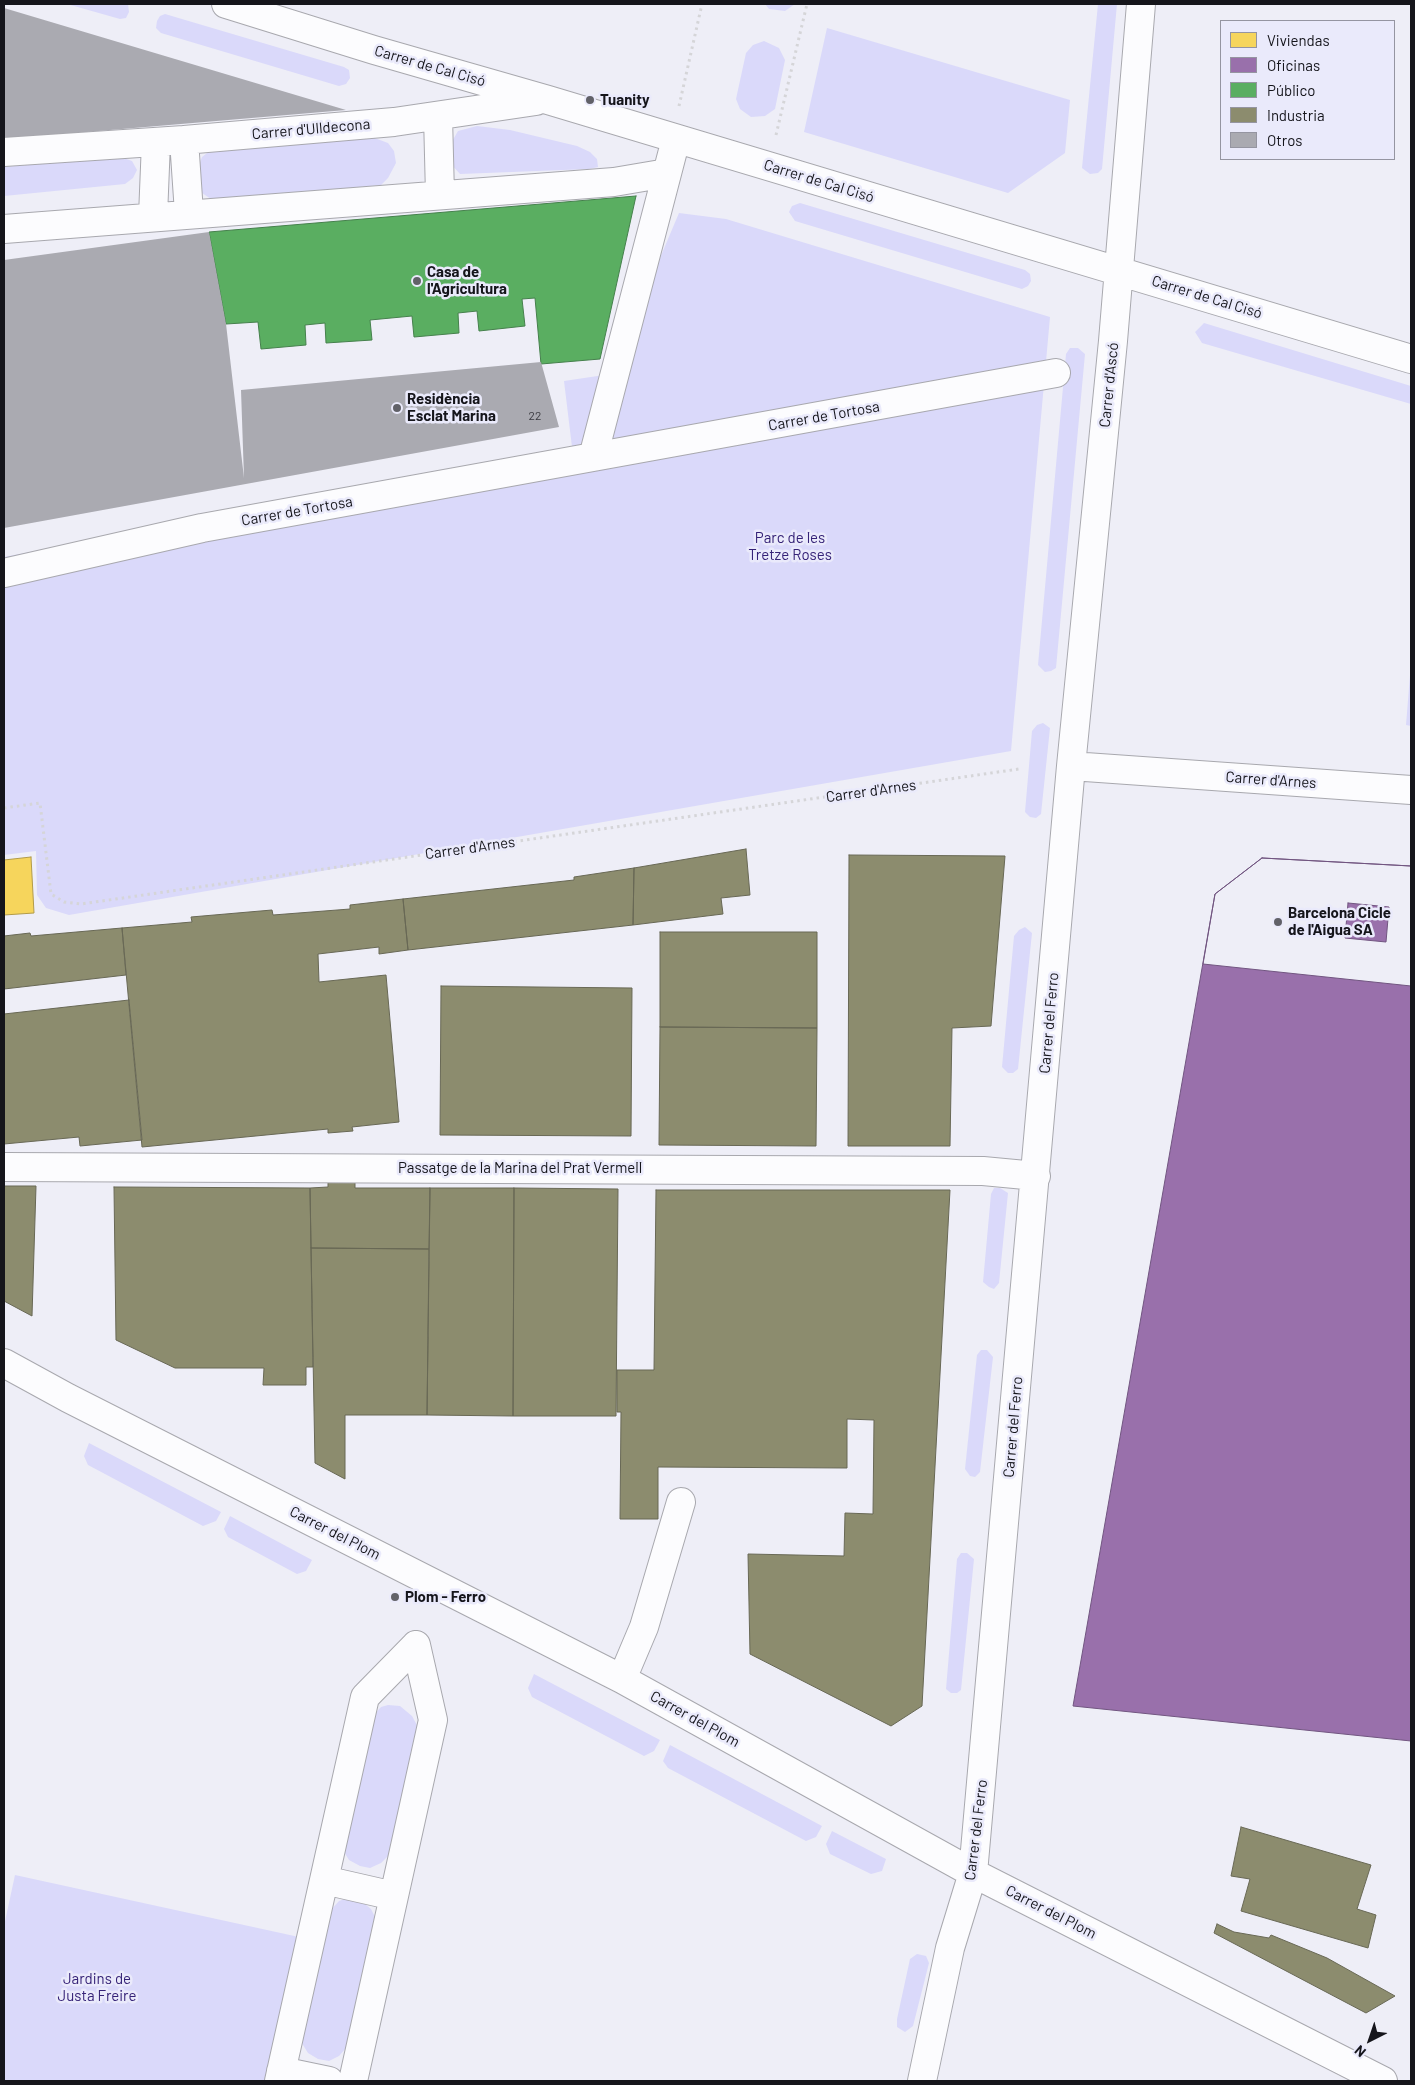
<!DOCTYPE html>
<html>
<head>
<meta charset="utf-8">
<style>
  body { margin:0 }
  #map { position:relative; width:1415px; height:2085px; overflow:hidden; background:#eeeef7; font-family:Barlow,sans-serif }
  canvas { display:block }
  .frame { position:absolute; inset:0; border:5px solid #15151b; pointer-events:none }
  .legend { position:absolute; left:1220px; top:20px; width:175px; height:140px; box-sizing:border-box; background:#eaeafb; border:1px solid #9595a1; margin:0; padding:6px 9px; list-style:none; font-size:15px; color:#15151b }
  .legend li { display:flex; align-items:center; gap:10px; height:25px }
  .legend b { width:25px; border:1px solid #9595a1 }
  .north { position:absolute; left:1345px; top:2015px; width:50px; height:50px; -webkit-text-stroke:4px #eaeafb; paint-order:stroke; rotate:221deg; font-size:14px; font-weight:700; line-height:20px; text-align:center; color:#15151b }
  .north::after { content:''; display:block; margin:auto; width:18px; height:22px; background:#15151b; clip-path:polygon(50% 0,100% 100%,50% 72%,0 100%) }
</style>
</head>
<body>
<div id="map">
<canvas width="1415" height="2085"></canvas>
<div class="frame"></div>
<ul class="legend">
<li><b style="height:14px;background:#f6d55c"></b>Viviendas</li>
<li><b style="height:14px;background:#9970ab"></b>Oficinas</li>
<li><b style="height:14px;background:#5aae61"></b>Público</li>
<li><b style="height:14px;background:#8c8c6e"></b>Industria</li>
<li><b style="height:14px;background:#aaaab1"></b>Otros</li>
</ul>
<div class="north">N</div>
</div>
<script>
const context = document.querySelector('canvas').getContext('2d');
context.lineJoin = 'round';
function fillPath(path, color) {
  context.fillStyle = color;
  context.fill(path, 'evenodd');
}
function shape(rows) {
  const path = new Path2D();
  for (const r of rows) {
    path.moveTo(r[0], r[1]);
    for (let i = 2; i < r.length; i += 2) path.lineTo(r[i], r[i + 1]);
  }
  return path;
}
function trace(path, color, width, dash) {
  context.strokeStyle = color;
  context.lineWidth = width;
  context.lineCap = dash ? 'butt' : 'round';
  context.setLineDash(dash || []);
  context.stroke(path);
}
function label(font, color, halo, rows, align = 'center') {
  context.font = font + ' Barlow,sans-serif';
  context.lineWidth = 5;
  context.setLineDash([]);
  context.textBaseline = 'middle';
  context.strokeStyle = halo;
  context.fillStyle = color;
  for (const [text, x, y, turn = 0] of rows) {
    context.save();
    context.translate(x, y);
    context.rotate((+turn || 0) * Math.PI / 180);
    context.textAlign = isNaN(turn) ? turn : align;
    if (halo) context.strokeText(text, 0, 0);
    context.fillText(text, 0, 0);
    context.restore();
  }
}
fillPath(shape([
  [67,4,128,4,129,12,126,18,120,19],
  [765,4,795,4,785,11,769,9],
  [1098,4,1117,4,1102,169,1098,173,1090,174,1082,168],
  [165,14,344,67,349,70,350,78,346,84,339,86,161,33,156,28,157,21,160,16],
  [827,28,1070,100,1065,153,1008,193,804,132],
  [764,41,779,48,785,60,775,109,765,116,751,117,740,109,736,99,746,53,753,45],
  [477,126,510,130,577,146,590,152,597,159,598,167,589,169,460,174,451,164,450,145,458,131],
  [372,137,388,143,394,151,396,163,388,178,381,185,214,201,202,193,197,183,197,170,202,157,215,147],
  [121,157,132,161,137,170,133,178,125,184,4,196,4,167],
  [800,203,1025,270,1030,274,1031,281,1028,286,1022,289,795,221,789,212,792,206],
  [679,213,726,219,1050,317,1011,751,69,915,46,908,37,895,36,851,4,855,4,557,572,447,564,381,611,374],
  [1204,323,1411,386,1411,404,1202,343,1195,332],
  [1070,348,1078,348,1085,354,1056,668,1051,671,1045,672,1038,665,1066,354],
  [1411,663,1411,726,1406,725],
  [1043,723,1050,728,1041,814,1036,818,1030,817,1025,812,1032,731,1037,725],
  [1025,927,1032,933,1018,1069,1013,1073,1008,1073,1002,1067,1014,936,1019,930],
  [994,1188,1000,1188,1008,1193,999,1283,994,1289,989,1287,983,1282,991,1194],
  [981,1350,987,1350,993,1357,980,1472,975,1477,970,1476,965,1469,977,1355],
  [89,1443,221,1512,216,1521,203,1526,88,1465,84,1456],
  [230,1516,312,1560,306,1571,297,1574,228,1537,224,1529],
  [961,1553,967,1553,974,1559,961,1690,957,1693,951,1693,946,1689,957,1559],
  [534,1674,660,1740,654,1751,644,1756,532,1697,528,1688],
  [388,1705,400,1706,412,1716,418,1727,388,1856,381,1863,370,1868,360,1866,349,1860,341,1847,371,1718,381,1707],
  [670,1745,822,1826,816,1837,806,1841,668,1768,663,1761],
  [832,1831,886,1859,882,1871,871,1874,830,1854,826,1844],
  [15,1875,299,1937,268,2081,4,2080,4,1926],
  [347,1898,359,1899,371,1909,377,1921,346,2048,339,2056,329,2061,318,2059,308,2053,300,2040,330,1911,339,1901],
  [917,1954,926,1956,929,1963,913,2026,905,2032,897,2027,897,2019,910,1959]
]), '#dad9fa');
const homes = shape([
  [31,857,34,913,4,915,4,860,31,857]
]);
fillPath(homes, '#f6d55c');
trace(homes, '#b29b48', 1);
const offices = shape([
  [1262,858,1411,866,1411,986,1203,964,1215,894,1262,858],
  [1348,903,1389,907,1386,942,1345,938,1348,903],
  [1262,858,1411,866,1411,1741,1073,1706,1215,894,1262,858]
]);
fillPath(offices, '#9970ab');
trace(offices, '#715580', 1);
const public = shape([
  [636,196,600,359,541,364,535,298,522,299,525,326,479,331,477,311,458,313,459,333,414,337,412,316,370,320,372,340,326,343,325,323,305,325,306,345,261,349,258,322,226,324,209,232,636,196]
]);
fillPath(public, '#5aae61');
trace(public, '#45804c', 1);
const industry = shape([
  [746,849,750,895,721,898,723,914,633,925,634,868,746,849],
  [849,855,1005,856,991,1026,952,1028,950,1146,848,1146,849,855],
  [634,868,633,925,408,950,403,899,574,880,574,877,634,868],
  [403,899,408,950,379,954,379,947,318,954,319,982,386,975,399,1122,352,1127,353,1131,328,1133,328,1129,142,1147,122,928,192,922,191,917,272,910,273,915,350,909,350,905,403,899],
  [122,928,126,975,4,989,4,936,30,933,31,936,122,928],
  [660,932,817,932,817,1028,660,1027,660,932],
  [441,986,632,988,631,1136,440,1135,441,986],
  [129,1000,142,1140,80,1146,79,1137,4,1144,4,1014,129,1000],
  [660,1027,817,1028,816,1146,659,1145,660,1027],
  [328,1180,355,1180,355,1188,430,1188,429,1249,311,1248,310,1188,328,1187,328,1180],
  [4,1186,36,1186,32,1316,4,1301,4,1186],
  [114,1187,310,1188,313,1367,306,1367,306,1385,263,1385,264,1368,175,1368,116,1340,114,1187],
  [430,1188,514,1188,513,1416,427,1415,430,1188],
  [514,1188,618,1189,616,1416,513,1416,514,1188],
  [656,1190,950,1190,922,1706,891,1726,750,1654,748,1554,844,1556,845,1513,873,1514,874,1420,847,1419,847,1468,658,1467,658,1519,620,1519,621,1412,617,1412,617,1370,654,1370,656,1190],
  [311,1248,429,1249,427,1415,345,1415,345,1479,315,1463,311,1248],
  [1241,1827,1371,1865,1357,1909,1376,1915,1368,1948,1241,1911,1250,1879,1231,1876,1241,1827],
  [1217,1924,1234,1932,1269,1938,1271,1935,1327,1958,1395,1996,1366,2013,1214,1933,1217,1924]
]);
fillPath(industry, '#8c8c6e');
trace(industry, '#686855', 1);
fillPath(shape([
  [4,8,346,110,4,139],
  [209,232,226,324,244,478,241,390,541,362,559,427,4,528,4,260]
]), '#aaaab1');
const minor = shape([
  [226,4,374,50,548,100,1411,359],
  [438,116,440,195],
  [184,140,189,213],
  [4,152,184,140,394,122,536,101],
  [153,216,156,142],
  [4,229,614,182,667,173],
  [593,457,1056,373],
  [4,573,202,528,593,457,676,139],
  [1071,766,1411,790],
  [4,1167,983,1171,1036,1176],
  [4,1363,68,1398,622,1679,973,1873,1383,2081],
  [622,1679,644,1627,681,1502],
  [324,1880,394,1896],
  [281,2071,329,2081],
  [279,2081,365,1697,416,1645],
  [353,2081,433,1720,416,1645],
  [922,2081,950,1948,973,1873,1071,766,1113,341,1141,4]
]);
trace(minor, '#a8a8ae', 30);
trace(shape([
  [679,106,702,4],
  [776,135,807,4],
  [4,808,40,803,51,894,64,902,81,904,1019,769]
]), '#d5d5d8', 3, [2.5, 4]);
trace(minor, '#fcfcfe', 28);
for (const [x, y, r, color] of [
  [590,100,5,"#616168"],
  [417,281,5,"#616168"],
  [397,408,5,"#616168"],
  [1278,922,5,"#616168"],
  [395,1597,5,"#616168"]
]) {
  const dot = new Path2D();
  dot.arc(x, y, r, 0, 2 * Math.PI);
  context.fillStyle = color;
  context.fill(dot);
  trace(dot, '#eaeafb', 2);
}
label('12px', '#3a3a40', null, [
  ["22",535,416]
]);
label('15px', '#15151b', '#eaeafb', [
  ["Carrer de Cal Cisó",430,66,16],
  ["Carrer d'Ulldecona",311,129,-5],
  ["Carrer de Cal Cisó",819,181,17],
  ["Carrer de Cal Cisó",1207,297,17],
  ["Carrer d'Ascó",1109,385,-84],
  ["Carrer de Tortosa",824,416,-10],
  ["Carrer de Tortosa",297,511,-10],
  ["Carrer d'Arnes",1271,780,4],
  ["Carrer d'Arnes",871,791,-8],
  ["Carrer d'Arnes",470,848,-8],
  ["Carrer del Ferro",1049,1023,-85],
  ["Passatge de la Marina del Prat Vermell",520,1168],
  ["Carrer del Ferro",1013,1427,-85],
  ["Carrer del Plom",335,1533,27],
  ["Carrer del Plom",695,1719,29],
  ["Carrer del Ferro",976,1830,-83],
  ["Carrer del Plom",1051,1912,27]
]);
label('bold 15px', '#15151b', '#eaeafb', [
  ["Tuanity",600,100],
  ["Casa de",427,272],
  ["l'Agricultura",427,289],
  ["Residència",407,399],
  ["Esclat Marina",407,416],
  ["Barcelona Cicle",1288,913],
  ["de l'Aigua SA",1288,930],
  ["Plom - Ferro",405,1597]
], 'left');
label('15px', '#352277', '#eaeafb', [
  ["Parc de les",790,538],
  ["Tretze Roses",790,555],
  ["Jardins de",97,1979],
  ["Justa Freire",97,1996]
]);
</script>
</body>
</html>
